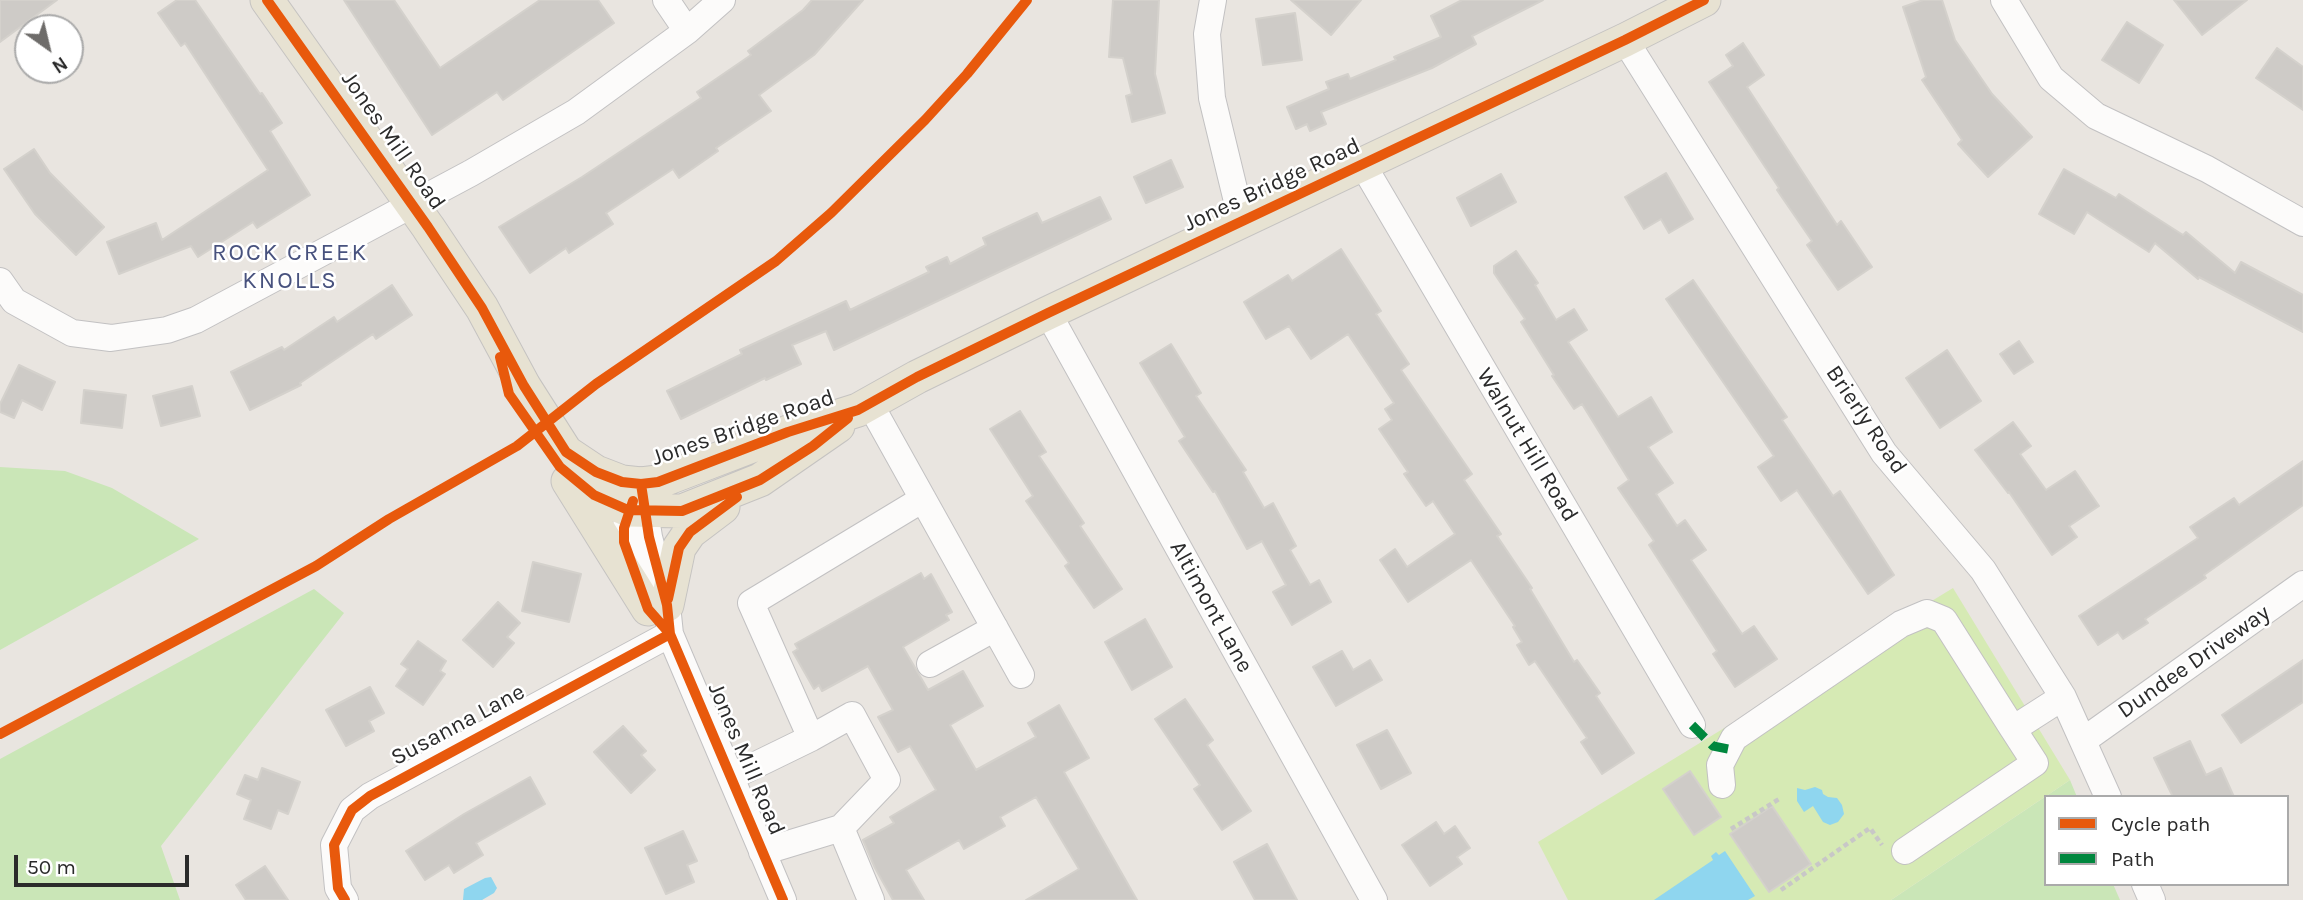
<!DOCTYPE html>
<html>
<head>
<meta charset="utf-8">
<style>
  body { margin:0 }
  #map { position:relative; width:2303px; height:900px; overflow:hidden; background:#e9e5e0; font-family:Karla,sans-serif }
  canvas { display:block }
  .legend { position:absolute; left:2044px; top:795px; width:245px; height:91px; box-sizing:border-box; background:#fff; border:2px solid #aaa; margin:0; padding:9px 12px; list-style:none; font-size:21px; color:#2b2b2b }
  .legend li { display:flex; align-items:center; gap:14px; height:35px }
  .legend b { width:35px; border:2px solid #aaa }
  .north { position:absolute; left:14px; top:14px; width:70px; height:70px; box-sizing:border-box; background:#fff; border:2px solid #aaa; border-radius:50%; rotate:146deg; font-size:19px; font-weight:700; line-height:28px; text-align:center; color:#2b2b2b }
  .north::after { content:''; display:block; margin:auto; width:24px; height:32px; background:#6e6c6a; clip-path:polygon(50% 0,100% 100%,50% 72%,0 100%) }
  .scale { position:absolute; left:14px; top:855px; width:175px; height:32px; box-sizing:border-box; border:4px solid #2b2b2b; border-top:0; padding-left:9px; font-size:21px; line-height:24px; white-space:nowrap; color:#2b2b2b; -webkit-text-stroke:5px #fff; paint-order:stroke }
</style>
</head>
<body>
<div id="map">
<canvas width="2303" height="900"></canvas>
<ul class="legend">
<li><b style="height:9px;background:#e8590c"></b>Cycle path</li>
<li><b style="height:9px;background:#00873e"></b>Path</li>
</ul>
<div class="north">N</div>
<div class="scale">50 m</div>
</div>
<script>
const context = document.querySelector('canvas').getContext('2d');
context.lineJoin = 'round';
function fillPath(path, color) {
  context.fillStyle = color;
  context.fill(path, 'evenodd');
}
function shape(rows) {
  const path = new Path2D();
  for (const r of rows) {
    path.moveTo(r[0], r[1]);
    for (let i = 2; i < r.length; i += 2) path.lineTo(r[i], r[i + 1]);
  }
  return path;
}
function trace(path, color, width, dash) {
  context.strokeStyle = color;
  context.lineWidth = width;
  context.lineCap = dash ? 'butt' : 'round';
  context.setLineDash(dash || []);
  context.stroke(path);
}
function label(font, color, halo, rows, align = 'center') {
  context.font = font + ' Karla,sans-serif';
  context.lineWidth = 5;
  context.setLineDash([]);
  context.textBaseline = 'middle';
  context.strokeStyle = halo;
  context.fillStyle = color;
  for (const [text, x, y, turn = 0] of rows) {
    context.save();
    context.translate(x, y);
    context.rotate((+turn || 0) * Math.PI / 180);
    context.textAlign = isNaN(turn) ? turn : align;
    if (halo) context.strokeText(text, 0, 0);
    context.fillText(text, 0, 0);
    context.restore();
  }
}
fillPath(shape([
  [0,467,65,471,112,488,199,539,0,650],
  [314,589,344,613,161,846,180,900,0,900,0,759],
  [2070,780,2077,797,2046,797,2046,884,2113,884,2120,900,1891,900]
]), '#cae6b7');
fillPath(shape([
  [1953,588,2070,780,1891,900,1568,900,1538,842]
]), '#d6eab4');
fillPath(shape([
  [1815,787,1822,790,1823,794,1828,797,1837,798,1842,805,1844,814,1838,822,1830,825,1823,822,1813,806,1804,812,1797,801,1797,788,1805,790],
  [1725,851,1755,896,1748,900,1654,900,1713,860,1711,856,1716,852,1719,855],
  [491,877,497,888,494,893,482,900,463,900,464,889,485,878]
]), '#8fd6ef');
const building = shape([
  [0,0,57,0,0,42,0,0],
  [177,0,195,0,260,94,262,93,282,123,270,131,310,195,257,228,253,222,198,257,191,246,119,274,107,242,156,223,162,240,268,170,185,43,181,46,158,13,177,0],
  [344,0,394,0,440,68,540,0,598,0,614,23,503,100,497,92,432,135,344,0],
  [812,0,863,0,814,55,759,95,771,111,716,148,718,151,679,178,673,169,606,213,613,224,569,253,566,248,530,273,499,227,582,177,701,98,697,92,751,55,748,51,803,10,812,0],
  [1113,0,1159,0,1155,74,1165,113,1132,122,1126,96,1132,94,1123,58,1109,57,1113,0],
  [1291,0,1361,0,1331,35,1291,0],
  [1462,0,1543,0,1472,36,1476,44,1432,68,1321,112,1326,124,1310,131,1307,124,1296,129,1287,107,1329,89,1326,82,1348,74,1350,79,1396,60,1394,57,1441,37,1431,16,1462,0],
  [1923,0,1942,0,1955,40,1992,94,2032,137,1988,177,1958,144,1962,140,1922,80,1926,77,1903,7,1923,0],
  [2174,0,2247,0,2202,35,2174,0],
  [1295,13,1302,60,1263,65,1256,19,1295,13],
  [2127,22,2163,45,2139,83,2102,60,2127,22],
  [1743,43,1764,75,1747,87,1837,225,1841,221,1872,267,1838,290,1807,245,1812,241,1777,190,1779,188,1709,82,1733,66,1726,55,1743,43],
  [2277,48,2303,67,2303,110,2256,78,2277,48],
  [34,149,50,173,104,227,76,255,35,214,4,169,34,149],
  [1171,160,1183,187,1146,203,1134,177,1171,160],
  [2064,169,2116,198,2119,194,2183,235,2186,232,2235,273,2241,262,2303,295,2303,332,2199,277,2198,279,2155,243,2149,252,2087,212,2074,234,2039,214,2064,169],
  [1666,173,1693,219,1669,233,1661,219,1644,229,1625,197,1666,173],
  [1501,174,1516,202,1471,226,1457,198,1501,174],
  [1100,197,1111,219,834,350,826,331,792,345,801,364,766,380,765,378,681,419,667,391,742,354,740,350,846,301,850,310,929,272,926,267,947,257,950,264,986,245,983,238,1037,213,1042,223,1100,197],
  [1341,249,1381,311,1376,314,1409,364,1401,370,1472,474,1464,480,1501,534,1497,536,1532,588,1530,589,1574,662,1577,660,1600,693,1596,696,1634,753,1602,774,1581,742,1587,738,1535,661,1529,665,1517,645,1522,642,1513,627,1515,626,1471,560,1408,602,1380,560,1395,549,1407,567,1455,534,1433,501,1426,506,1404,474,1408,472,1379,429,1392,420,1385,409,1394,403,1348,334,1311,359,1289,326,1266,339,1244,302,1288,275,1292,281,1341,249],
  [1516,251,1538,283,1535,285,1556,320,1574,309,1587,330,1568,342,1618,417,1651,397,1672,432,1648,447,1673,483,1656,494,1677,526,1685,520,1706,550,1691,560,1742,634,1754,626,1777,659,1735,687,1713,654,1717,651,1649,545,1654,541,1618,488,1629,480,1582,404,1574,409,1552,376,1554,375,1521,322,1525,319,1494,273,1494,266,1516,251],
  [1693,280,1787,417,1782,420,1833,496,1840,491,1894,575,1868,594,1797,490,1781,501,1758,467,1774,456,1666,299,1693,280],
  [392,285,412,315,376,339,373,334,300,383,301,385,250,410,231,372,282,347,284,350,334,317,337,322,392,285],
  [2019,341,2033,362,2014,374,2000,354,2019,341],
  [1171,344,1201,393,1196,396,1246,470,1243,472,1264,508,1273,503,1296,546,1290,550,1310,585,1319,580,1331,602,1292,625,1273,592,1286,585,1262,541,1247,549,1215,491,1213,492,1179,441,1185,437,1140,363,1171,344],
  [1947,350,1981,401,1940,428,1906,378,1947,350],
  [19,365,55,382,42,410,22,400,14,418,0,412,0,404,19,365],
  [192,386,200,416,161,426,153,396,192,386],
  [84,390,126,395,122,428,81,423,84,390],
  [1020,411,1046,452,1039,456,1084,523,1080,526,1122,589,1094,608,1065,566,1069,563,1026,501,1033,496,990,429,1020,411],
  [2013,422,2031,446,2020,454,2046,490,2075,471,2099,506,2069,526,2077,537,2052,555,2009,492,2008,493,1975,450,2013,422],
  [2303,461,2303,505,2204,575,2206,578,2145,619,2148,623,2123,639,2118,632,2098,645,2079,616,2198,538,2190,527,2234,498,2239,505,2303,461],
  [533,562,581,574,569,622,522,611,533,562],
  [921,573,924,579,931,574,952,612,946,615,949,620,903,647,928,690,963,671,983,706,950,725,976,770,1036,737,1028,723,1059,705,1089,758,1064,772,1137,900,1026,900,1079,869,1036,797,1000,817,1005,826,964,849,959,840,906,870,924,900,893,900,875,868,863,840,894,823,890,817,936,790,910,746,898,752,878,717,893,710,868,666,822,691,819,685,814,689,793,652,798,649,795,644,921,573],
  [498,602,520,623,507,637,514,643,493,667,463,640,498,602],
  [1145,619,1172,667,1132,690,1105,642,1145,619],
  [418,641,446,661,440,671,445,674,423,705,396,686,408,669,401,664,418,641],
  [1342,651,1353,670,1370,660,1382,680,1336,706,1313,667,1342,651],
  [2303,660,2303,702,2241,743,2222,715,2303,660],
  [370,687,384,713,369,721,374,731,346,746,326,710,370,687],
  [1185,699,1213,740,1207,745,1251,811,1222,830,1194,789,1200,785,1155,719,1185,699],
  [623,726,646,751,641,755,655,770,631,793,594,752,623,726],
  [1387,730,1411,773,1381,789,1357,745,1387,730],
  [2190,741,2206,775,2221,768,2234,797,2173,797,2154,758,2190,741],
  [262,768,300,782,288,814,278,810,271,829,244,819,251,800,237,794,245,775,258,780,262,768],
  [1690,771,1721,817,1694,835,1663,789,1690,771],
  [530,777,545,804,476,843,483,855,454,873,449,865,425,880,406,851,464,814,530,777],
  [1772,806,1811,864,1769,892,1730,834,1772,806],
  [1436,822,1444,834,1455,826,1470,848,1457,857,1462,864,1430,886,1402,845,1436,822],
  [683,831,697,861,687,865,694,882,666,894,645,848,683,831],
  [1267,844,1297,900,1255,900,1234,862,1267,844],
  [265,866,288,900,246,900,236,885,265,866]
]);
fillPath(building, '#cecbc7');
trace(building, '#d4d1cc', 2);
const minor = shape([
  [666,0,687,31],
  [1213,0,1207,34,1212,98,1242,222],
  [2004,0,2051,78,2096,116,2207,169,2303,223],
  [1625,40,1884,453,1983,570,2063,697,2108,797],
  [1363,165,1692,725],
  [0,281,14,301,72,333,111,338,167,330,196,320,471,173,576,112,687,31,722,0],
  [1048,313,1374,900],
  [870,404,1021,675],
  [642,493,649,537,667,605,670,634,783,900],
  [635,573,624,542,628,510,636,493],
  [930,664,995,628],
  [2084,740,2303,584],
  [731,777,811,738],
  [1722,785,1720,765,1734,738,1901,624,1927,613,1944,620,2013,729],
  [841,828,871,900],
  [1905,851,2035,763,2013,729,2063,697],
  [762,852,841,828,887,780,852,715,811,738,751,603,923,499],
  [2145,884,2152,900],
  [345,900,338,888,334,845,352,810,370,796,670,634]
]);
const major = shape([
  [267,0,428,227,482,308,524,386,566,452,596,472,622,482,641,484,658,482,788,432,858,410,917,377,1048,313,1625,40,1704,0],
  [568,481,648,609],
  [579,483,594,495,628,510,682,511,760,480,838,426],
  [667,605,679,548,690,532,723,507]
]);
trace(minor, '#c2c1c2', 28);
trace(major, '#c5c3c1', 35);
trace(shape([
  [1731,829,1779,799],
  [1781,890,1870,828,1882,845]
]), '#c8c7c7', 4.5, [5, 3.5]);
trace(minor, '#fcfbfa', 26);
trace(major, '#e7e2d2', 33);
trace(shape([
  [1692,725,1713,746,1728,749]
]), '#00873e', 9, [18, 9]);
trace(shape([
  [267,0,428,227,482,308,524,386,566,452,596,472,622,482,641,484,658,482,788,432,858,410,917,377,1048,313,1625,40,1704,0],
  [500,357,509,394,560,467,594,495,628,510,682,511,760,480,813,446,848,418],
  [641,484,649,537,667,605,670,634,783,900],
  [633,501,624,528,624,542,648,609,670,634],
  [668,599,679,548,690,532,737,497],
  [0,734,316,566,389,519,517,446,596,384,776,261,831,213,925,120,967,74,1027,0],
  [345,900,338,888,334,845,352,810,370,796,670,634]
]), '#e8590c', 10);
label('23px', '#2b2b2b', '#fff', [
  ["Jones Mill Road",393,141,55],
  ["Jones Bridge Road",1272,185,-25],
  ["Brierly Road",1866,420,56],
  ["Jones Bridge Road",743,428,-19],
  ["Walnut Hill Road",1527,445,59],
  ["Altimont Lane",1211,607,61],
  ["Dundee Driveway",2194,662,-35],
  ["Susanna Lane",458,725,-28],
  ["Jones Mill Road",746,759,67]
]);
context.letterSpacing = '2px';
label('24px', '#48527e', '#fff', [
  ["ROCK CREEK",290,253],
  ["KNOLLS",290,281]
]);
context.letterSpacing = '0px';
</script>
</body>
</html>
